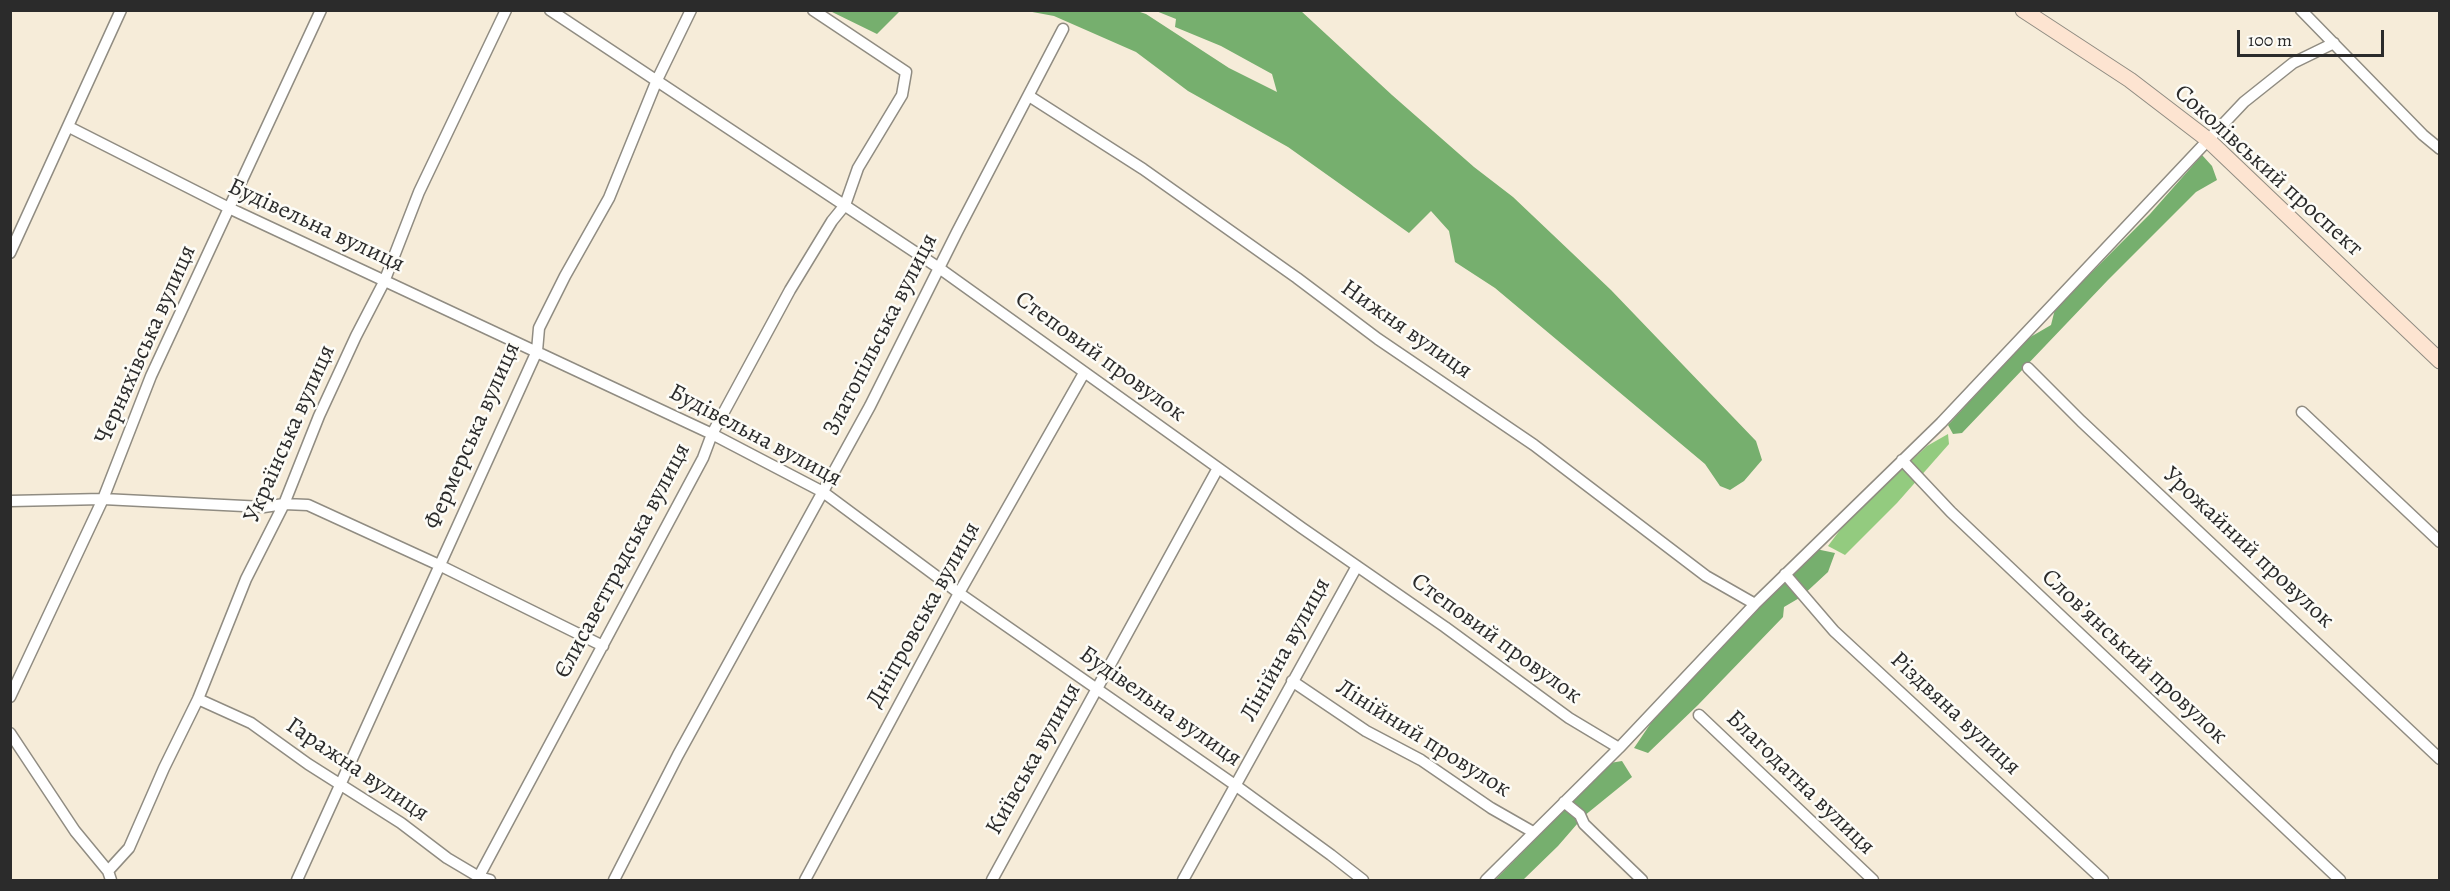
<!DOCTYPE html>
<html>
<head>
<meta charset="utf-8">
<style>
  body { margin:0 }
  #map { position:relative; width:2450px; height:891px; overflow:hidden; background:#f6ecd9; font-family:Alegreya,serif }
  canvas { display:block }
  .frame { position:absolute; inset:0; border:12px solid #2b2b2b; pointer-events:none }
  .scale { position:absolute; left:2237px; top:30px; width:147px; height:27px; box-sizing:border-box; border:3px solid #2b2b2b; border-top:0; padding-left:8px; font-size:18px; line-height:21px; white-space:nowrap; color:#2b2b2b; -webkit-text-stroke:4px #fdfcf7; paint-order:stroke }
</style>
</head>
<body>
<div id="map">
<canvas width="2450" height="891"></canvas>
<div class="frame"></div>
<div class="scale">100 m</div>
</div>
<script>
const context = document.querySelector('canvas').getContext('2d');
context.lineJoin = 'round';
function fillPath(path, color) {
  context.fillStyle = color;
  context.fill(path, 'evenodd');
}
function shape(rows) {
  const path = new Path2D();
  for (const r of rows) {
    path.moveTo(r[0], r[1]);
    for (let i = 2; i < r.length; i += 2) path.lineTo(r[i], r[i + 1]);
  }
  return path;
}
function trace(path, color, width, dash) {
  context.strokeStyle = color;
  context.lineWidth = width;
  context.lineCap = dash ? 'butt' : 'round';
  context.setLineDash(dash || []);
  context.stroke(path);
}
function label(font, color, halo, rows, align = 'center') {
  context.font = font + ' Alegreya,serif';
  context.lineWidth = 5;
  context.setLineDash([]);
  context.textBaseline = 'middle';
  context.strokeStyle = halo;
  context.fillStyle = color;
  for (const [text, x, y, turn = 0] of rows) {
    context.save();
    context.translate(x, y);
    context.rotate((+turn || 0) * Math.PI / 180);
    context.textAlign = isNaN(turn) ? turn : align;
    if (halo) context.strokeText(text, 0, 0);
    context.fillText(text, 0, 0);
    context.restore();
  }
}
fillPath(shape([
  [1948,434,1949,444,1897,503,1845,555,1828,546,1846,522,1927,446]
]), '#93cb7f');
fillPath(shape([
  [830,11,900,11,877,34],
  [1027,11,1137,11,1146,14,1229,68,1277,92,1272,74,1221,46,1175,27,1176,19,1156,11,1301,11,1392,95,1474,167,1513,197,1611,290,1756,441,1762,460,1744,481,1730,490,1720,486,1705,464,1495,288,1455,262,1449,231,1431,211,1409,233,1288,147,1188,91,1136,52,1054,16],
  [2202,155,2212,166,2217,180,2196,192,2108,280,1962,433,1953,434,1948,425,2027,339,2051,325,2055,309,2150,214],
  [1816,549,1835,553,1828,572,1801,597,1784,607,1783,617,1698,705,1648,753,1634,748,1657,714],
  [1622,761,1632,777,1584,816,1558,846,1523,880,1495,880,1610,763]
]), '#76af6e');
const street = shape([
  [550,10,939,268,1302,528,1445,627,1569,718,1619,748],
  [2301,10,2423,135,2440,149],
  [1029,96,1143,169,1297,278,1378,339,1534,445,1706,576,1755,604],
  [69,127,231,209,712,434,823,492,959,593,1235,785,1331,855,1363,880],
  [10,253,121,10],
  [2028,368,2081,421,2440,759],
  [2302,412,2440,542],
  [1902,460,1951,512,2340,880],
  [10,501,103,499,264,507,284,504,308,505,439,565,603,646],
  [1785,574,1834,631,2103,880],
  [1292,681,1366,731,1421,760,1491,808,1533,832],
  [10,697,103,499,151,376,321,10],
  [198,699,251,723,308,764,401,823,447,858,479,877,490,880],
  [1699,715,1873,880],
  [10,733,75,831,108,871,111,880],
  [1564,802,1580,815,1584,824,1642,880],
  [108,871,129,848,164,768,198,699,246,579,284,504,319,416,356,336,384,282,419,192,506,10],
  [297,880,537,351,539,328,565,276,609,198,657,80,691,10],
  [477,880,703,458,712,434,790,290,832,221,845,205,858,168,902,95,906,72,813,10],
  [614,880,678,755,870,406,957,232,1063,29],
  [805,880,959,593,1084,373],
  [992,880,1218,468],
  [1183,880,1357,566],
  [1486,880,1619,748,1755,604,1941,423,2244,102,2293,63,2334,43]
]);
const secondary = shape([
  [2023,10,2130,80,2207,139,2440,361]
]);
trace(street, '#908c82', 13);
trace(secondary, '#908c82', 17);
trace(street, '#fff', 10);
trace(secondary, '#fde4d1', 15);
label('24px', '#2b2b2b', '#fdfcf7', [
  ["Соколівський проспект",2268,171,42],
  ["Будівельна вулиця",316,226,25],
  ["Нижня вулиця",1406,330,35],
  ["Златопільська вулиця",881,335,-63],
  ["Черняхівська вулиця",146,345,-66],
  ["Степовий провулок",1100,357,36],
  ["Українська вулиця",290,434,-66],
  ["Фермерська вулиця",473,436,-66],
  ["Будівельна вулиця",755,436,28],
  ["Урожайний провулок",2248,548,43],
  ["Єлисаветградська вулиця",623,561,-62],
  ["Дніпровська вулиця",924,615,-61],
  ["Степовий провулок",1496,639,36],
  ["Лінійна вулиця",1286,650,-61],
  ["Словʼянський провулок",2134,657,43],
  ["Будівельна вулиця",1160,707,35],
  ["Різдвяна вулиця",1955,714,43],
  ["Лінійний провулок",1423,739,32],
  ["Київська вулиця",1034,759,-61],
  ["Гаражна вулиця",357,770,34],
  ["Благодатна вулиця",1800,783,44]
]);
</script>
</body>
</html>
